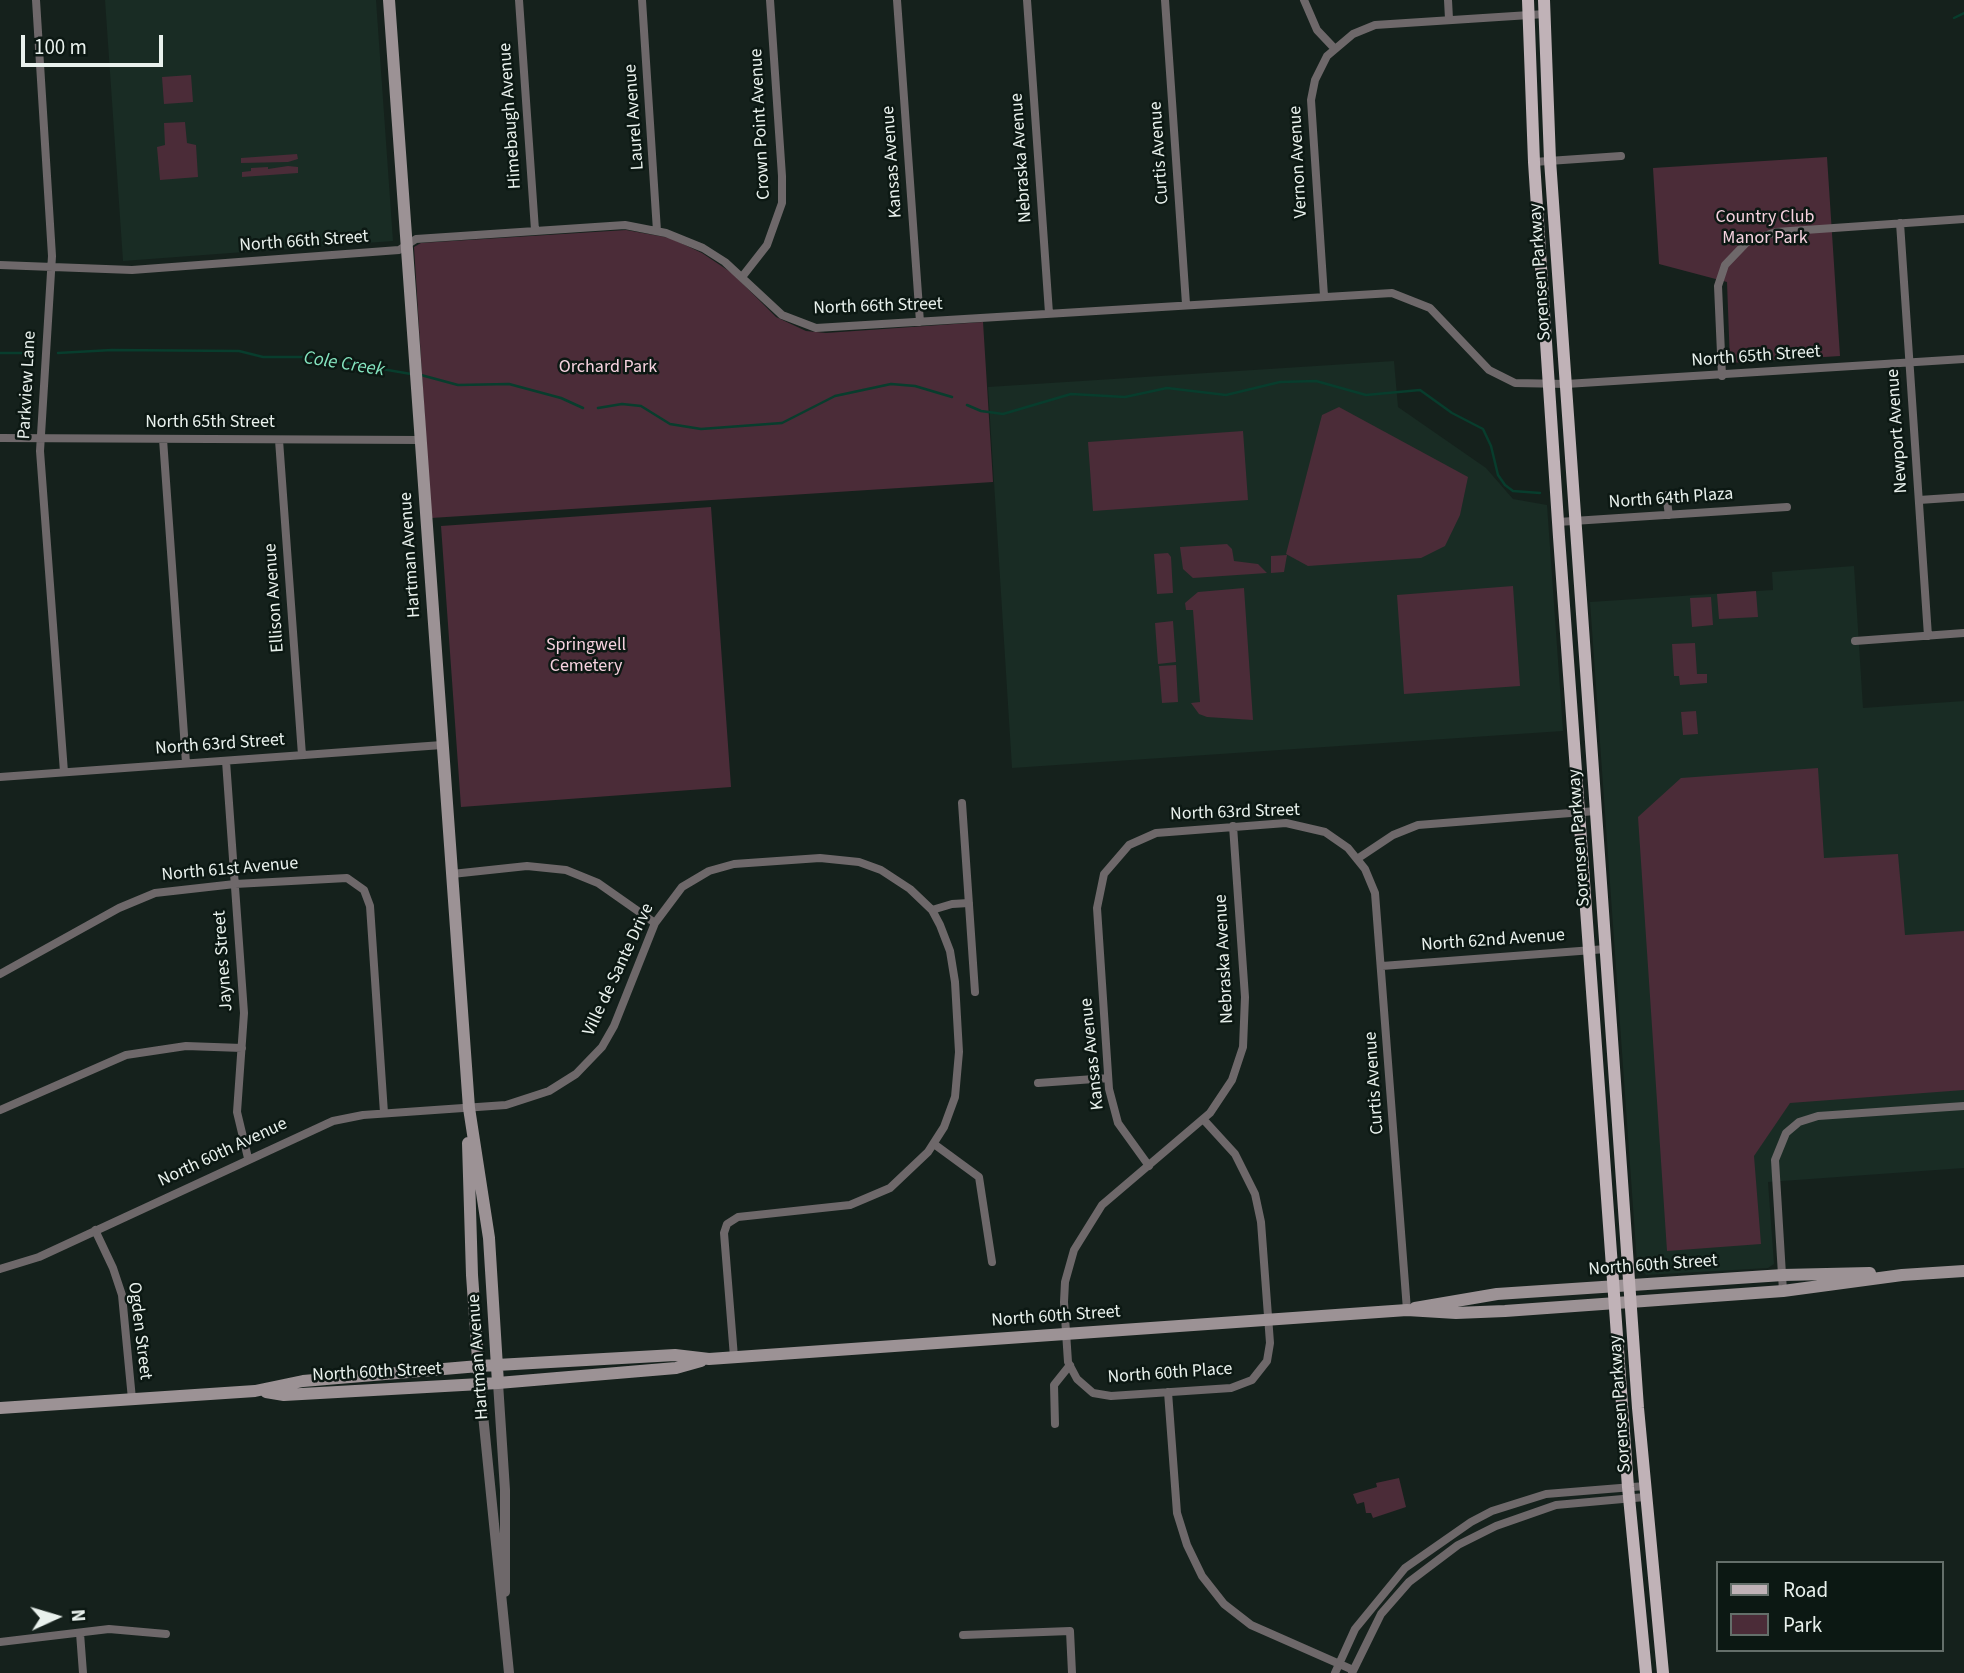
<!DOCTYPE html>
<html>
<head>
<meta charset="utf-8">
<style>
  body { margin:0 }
  #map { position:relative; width:1964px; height:1673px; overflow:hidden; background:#15211c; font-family:"Source Sans 3",sans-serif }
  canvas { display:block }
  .legend { position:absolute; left:1716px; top:1561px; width:228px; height:91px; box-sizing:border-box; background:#0c1813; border:2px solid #646f6a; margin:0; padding:9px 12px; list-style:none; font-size:21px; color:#e9f1ed }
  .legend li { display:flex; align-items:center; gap:14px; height:35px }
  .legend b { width:35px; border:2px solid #646f6a }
  .north { position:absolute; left:21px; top:1582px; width:70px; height:70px; -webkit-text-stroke:5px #0c1813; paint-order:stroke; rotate:86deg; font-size:19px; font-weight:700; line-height:28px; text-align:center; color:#e9f1ed }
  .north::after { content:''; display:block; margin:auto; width:24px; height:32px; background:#e9f1ed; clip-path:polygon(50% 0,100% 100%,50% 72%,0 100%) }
  .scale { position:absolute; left:21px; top:35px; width:142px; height:32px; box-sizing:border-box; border:4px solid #e9f1ed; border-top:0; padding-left:9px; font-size:21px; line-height:24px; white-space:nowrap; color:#e9f1ed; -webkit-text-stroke:5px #0c1813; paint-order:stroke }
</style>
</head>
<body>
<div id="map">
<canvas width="1964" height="1673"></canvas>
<ul class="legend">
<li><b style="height:9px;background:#c0b2b7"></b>Road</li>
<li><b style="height:19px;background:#4b2c38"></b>Park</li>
</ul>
<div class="north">N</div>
<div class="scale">100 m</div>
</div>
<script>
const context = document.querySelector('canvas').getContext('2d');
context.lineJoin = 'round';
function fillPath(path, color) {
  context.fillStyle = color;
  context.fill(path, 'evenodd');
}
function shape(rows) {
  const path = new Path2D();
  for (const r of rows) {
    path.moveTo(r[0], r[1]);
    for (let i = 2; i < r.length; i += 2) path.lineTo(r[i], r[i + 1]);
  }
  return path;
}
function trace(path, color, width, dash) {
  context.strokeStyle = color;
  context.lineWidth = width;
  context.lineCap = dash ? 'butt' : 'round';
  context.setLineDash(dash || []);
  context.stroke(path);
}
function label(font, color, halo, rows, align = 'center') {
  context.font = font + ' "Source Sans 3",sans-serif';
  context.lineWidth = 5;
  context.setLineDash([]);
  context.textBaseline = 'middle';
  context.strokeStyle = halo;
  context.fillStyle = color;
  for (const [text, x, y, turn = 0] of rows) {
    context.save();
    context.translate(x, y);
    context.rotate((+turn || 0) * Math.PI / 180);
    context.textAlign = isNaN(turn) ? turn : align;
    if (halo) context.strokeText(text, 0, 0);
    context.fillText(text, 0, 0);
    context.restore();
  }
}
fillPath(shape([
  [105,0,376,0,393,241,123,261],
  [1394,361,1398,407,1486,468,1513,499,1547,505,1563,731,1012,768,988,387],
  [1854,566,1863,708,1964,701,1964,1168,1768,1182,1774,1264,1768,1268,1646,1275,1637,1263,1590,602,1773,590,1772,572]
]), '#192c24');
fillPath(shape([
  [191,75,193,102,164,104,162,77],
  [185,122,187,143,196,145,198,177,160,180,157,147,165,145,164,123],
  [297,154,298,159,288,162,241,163,241,158],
  [1827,157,1840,356,1730,363,1727,282,1659,264,1653,168],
  [288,166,298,167,298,173,242,177,242,172,251,171,251,168,268,167,268,169],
  [626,230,670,238,702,253,732,273,776,317,806,331,826,333,983,322,993,482,431,518,414,247,421,243],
  [1339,407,1468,477,1460,515,1445,546,1421,558,1308,566,1286,554,1322,415],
  [1243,431,1248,500,1093,511,1088,442],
  [711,507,731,787,461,807,441,526],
  [1227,544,1232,549,1234,561,1258,564,1267,573,1193,578,1183,569,1180,547],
  [1168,553,1171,557,1173,593,1157,594,1154,554],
  [1287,555,1284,572,1271,573,1271,556],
  [1513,586,1520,686,1404,694,1397,595],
  [1244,588,1253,720,1207,717,1199,714,1191,703,1200,702,1193,610,1186,610,1185,603,1198,592],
  [1756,591,1758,617,1719,619,1717,594],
  [1711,597,1713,625,1692,627,1690,598],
  [1173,621,1176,662,1158,664,1155,623],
  [1695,643,1697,674,1707,674,1707,683,1680,685,1679,676,1674,676,1672,644],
  [1176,665,1178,702,1162,703,1159,666],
  [1696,711,1698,734,1683,735,1681,712],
  [1818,768,1824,858,1898,854,1905,935,1964,931,1964,1090,1790,1103,1754,1156,1761,1244,1667,1251,1638,817,1681,778],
  [1399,1478,1406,1507,1373,1518,1371,1513,1366,1513,1364,1502,1357,1504,1353,1494,1377,1487,1376,1483]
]), '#4b2c38');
trace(shape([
  [1954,18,1964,13],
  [0,353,34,353],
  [58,353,112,350,239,351,263,357,312,357,411,374],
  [421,375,458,385,509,384,561,398,583,408],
  [967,405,981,411,1003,414,1071,394,1125,397,1167,388,1226,395,1280,382,1316,381,1366,395,1420,390,1452,413,1483,429,1491,446,1498,475,1505,485,1513,491,1540,493],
  [598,408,622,404,641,406,670,424,701,429,782,423,835,396,891,384,915,386,952,397]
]), '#083d2d', 2.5);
trace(shape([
  [36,0,52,256,40,451,64,772],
  [519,0,535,230],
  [642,0,657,231],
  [897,0,920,322],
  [1027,0,1049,313],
  [1165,0,1186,304],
  [1304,0,1317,30,1335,49],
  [1448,0,1449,19],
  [1534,162,1621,156],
  [1900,223,1928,636],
  [0,265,132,270,399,250,416,239,625,225,666,233,703,248,725,262,782,315,816,328,1392,293,1430,308,1489,370,1515,383,1566,384,1964,359],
  [742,277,767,245,782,203,782,176,770,0],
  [1324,296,1311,100,1315,80,1327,56,1353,34,1375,25,1545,14],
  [1722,376,1718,286,1725,265,1747,242,1776,232,1964,219],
  [0,438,421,440],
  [163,439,186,763],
  [279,440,302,755],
  [1666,495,1669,515],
  [1919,500,1964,497],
  [1558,522,1787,507],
  [1855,641,1964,633],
  [226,761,244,1013,237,1112,248,1158],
  [0,777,442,745],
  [962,803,975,992],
  [1357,859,1393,835,1418,825,1596,811],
  [452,874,527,866,566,870,598,883,655,923],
  [932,910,952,904,969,903],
  [1382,966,1606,949],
  [0,974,119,908,155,893,235,884,347,878,364,890,370,906,384,1113],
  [1038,1083,1108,1078],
  [0,1110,126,1055,186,1046,242,1048],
  [1203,1119,1235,1154,1255,1194,1261,1222,1270,1343,1267,1361,1252,1380,1231,1388,1111,1396,1093,1393,1077,1379,1068,1362,1064,1302,1065,1282,1074,1250,1102,1205,1210,1113,1232,1080,1243,1047,1245,997,1233,826],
  [934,1144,979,1177,992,1262],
  [1149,1166,1118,1123,1109,1089,1097,908,1104,874,1129,845,1156,833,1286,823,1325,832,1348,848,1365,869,1375,893,1407,1310],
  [95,1230,113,1268,122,1295,132,1399],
  [0,1269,39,1257,333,1121,363,1115,506,1105,549,1091,576,1074,602,1047,614,1026,655,923,682,887,709,871,734,864,820,858,859,862,881,870,910,889,932,910,940,925,950,951,955,982,959,1052,955,1097,944,1127,928,1152,890,1188,850,1205,738,1217,727,1224,724,1233,734,1357],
  [1783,1291,1775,1160,1786,1133,1799,1122,1818,1116,1964,1106],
  [1168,1392,1177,1513,1187,1545,1202,1576,1224,1604,1251,1625,1353,1670],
  [1055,1424,1054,1385,1070,1365],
  [80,1633,83,1673],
  [963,1635,1070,1631,1072,1673],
  [0,1642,109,1629,166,1634],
  [1335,1673,1355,1629,1405,1568,1471,1522,1492,1511,1546,1494,1645,1486],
  [1352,1673,1381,1614,1409,1582,1458,1545,1496,1526,1556,1505,1645,1497]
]), '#6e686a', 8);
trace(shape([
  [498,1383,505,1490,505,1592],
  [480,1385,509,1673]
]), '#6e686a', 10);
trace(shape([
  [389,0,469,1108,489,1238,498,1383],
  [468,1143,472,1275,479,1373],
  [1415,1308,1497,1294,1783,1275,1870,1273],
  [266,1392,284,1395,498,1383,676,1368,701,1361],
  [0,1408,255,1391,303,1381,479,1366,675,1355,709,1359,1407,1310,1456,1313,1505,1311,1783,1291,1902,1275,1964,1271]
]), '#9c9295', 12);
trace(shape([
  [1528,0,1534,162,1559,537,1628,1487,1646,1673],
  [1544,0,1550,160,1638,1408,1663,1673]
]), '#c0b2b7', 12);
label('18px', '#e9f1ed', '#0c1813', [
  ["Himebaugh Avenue",511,116,-94],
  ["Laurel Avenue",635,117,-94],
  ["Crown Point Avenue",761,124,-93],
  ["Curtis Avenue",1160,153,-94],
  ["Nebraska Avenue",1022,158,-94],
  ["Kansas Avenue",893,162,-94],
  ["Vernon Avenue",1299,162,-93],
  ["North 66th Street",304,242,-4],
  ["Sorensen Parkway",1541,272,-94],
  ["North 66th Street",878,307,-2],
  ["North 65th Street",1756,357,-4],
  ["Parkview Lane",28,385,-87],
  ["North 65th Street",210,423],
  ["Newport Avenue",1898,431,-94],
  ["North 64th Plaza",1671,499,-4],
  ["Hartman Avenue",411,555,-94],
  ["Ellison Avenue",275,598,-94],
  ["North 63rd Street",220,745,-4],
  ["North 63rd Street",1235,813,-2],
  ["Sorensen Parkway",1580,838,-94],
  ["North 61st Avenue",230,870,-5],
  ["North 62nd Avenue",1493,941,-4],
  ["Nebraska Avenue",1225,959,-93],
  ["Jaynes Street",224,961,-94],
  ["Ville de Sante Drive",619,970,-65],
  ["Kansas Avenue",1093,1054,-96],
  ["Curtis Avenue",1375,1083,-94],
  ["North 60th Avenue",223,1153,-25],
  ["North 60th Street",1653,1266,-4],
  ["North 60th Street",1056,1317,-4],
  ["Ogden Street",139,1331,83],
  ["Hartman Avenue",479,1357,-94],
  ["North 60th Street",377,1373,-3],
  ["North 60th Place",1170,1374,-4],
  ["Sorensen Parkway",1621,1404,-94]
]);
label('18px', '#f6d2df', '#0c1813', [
  ["Country Club",1765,218],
  ["Manor Park",1765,239],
  ["Orchard Park",608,368],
  ["Springwell",586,646],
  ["Cemetery",586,667]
]);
label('italic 19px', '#84e4bf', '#0c1813', [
  ["Cole Creek",344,365,9]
]);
</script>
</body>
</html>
